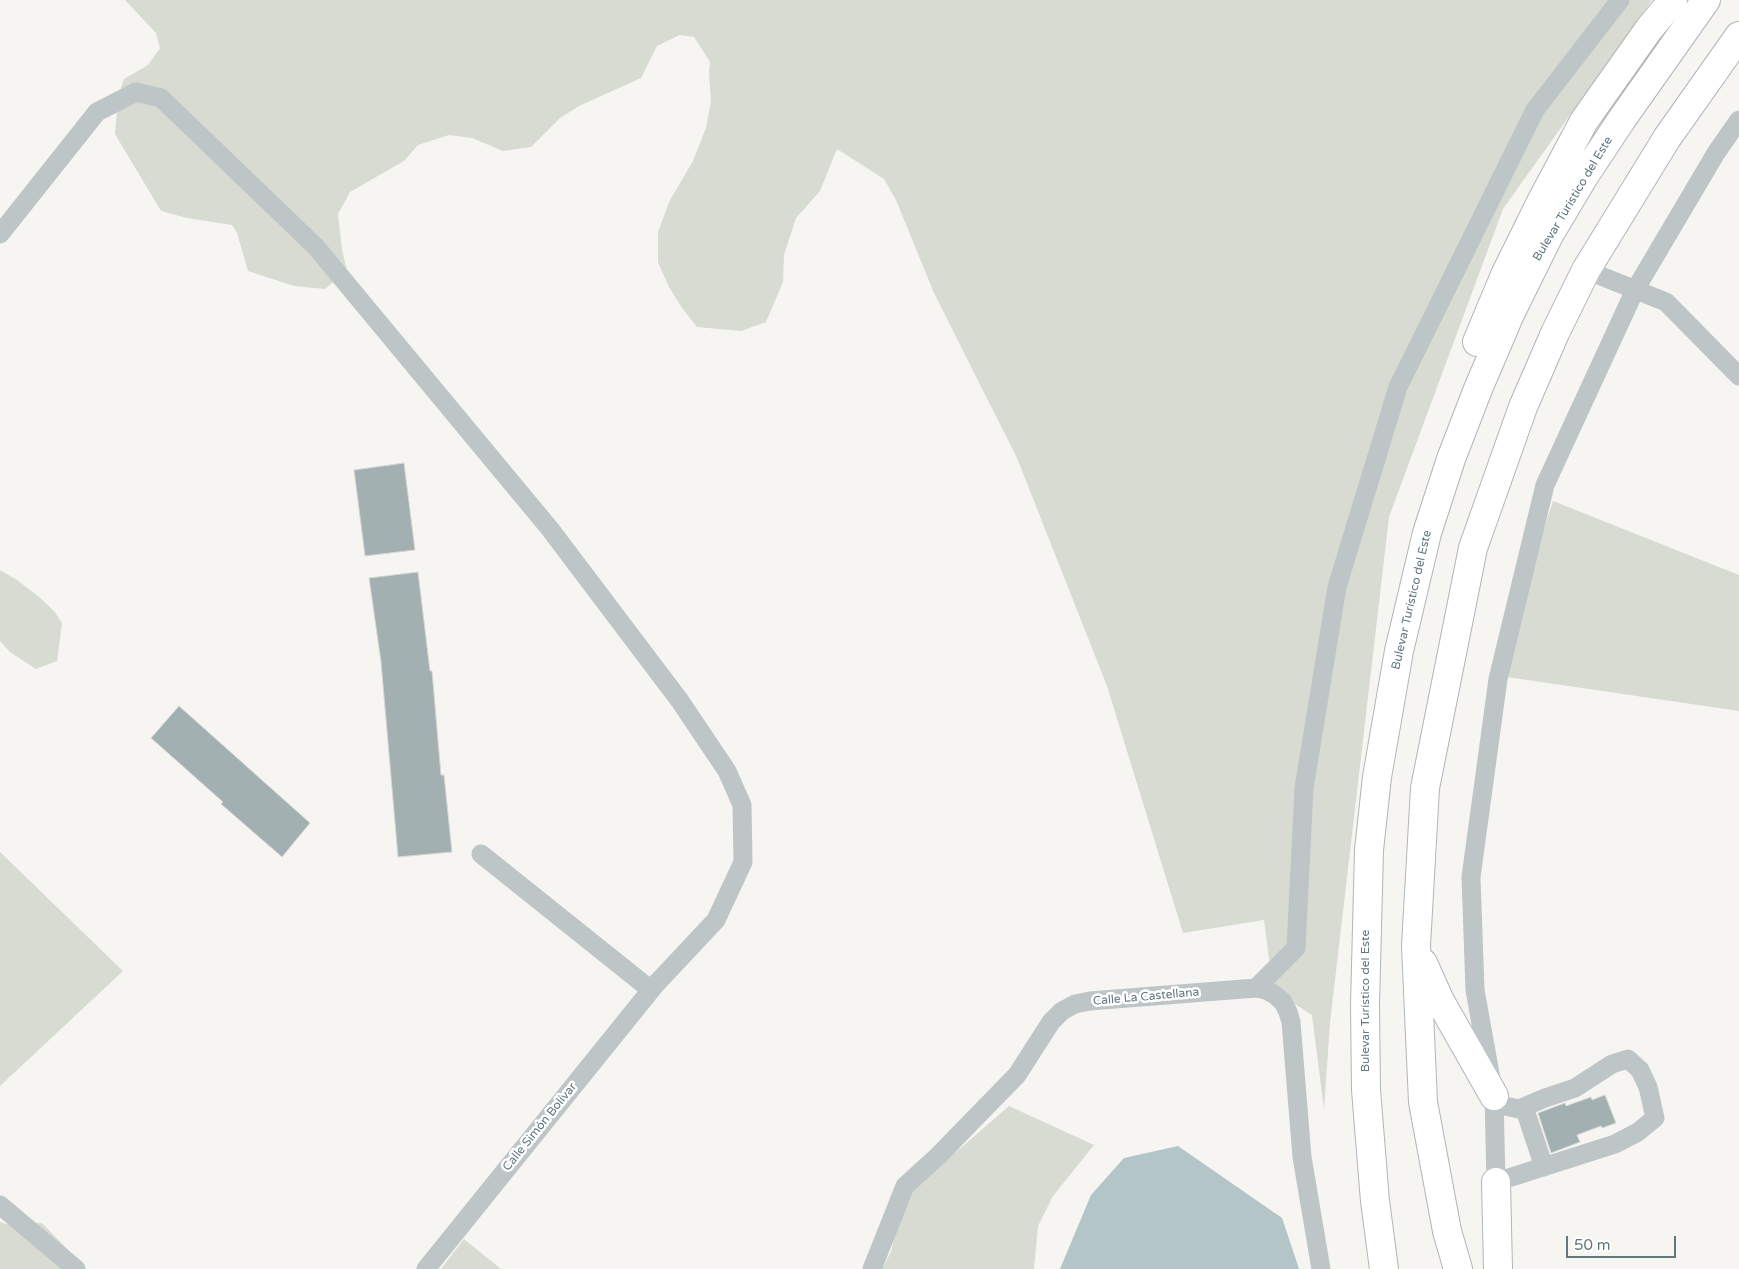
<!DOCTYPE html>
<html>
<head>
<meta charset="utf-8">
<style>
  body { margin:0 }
  #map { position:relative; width:1739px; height:1269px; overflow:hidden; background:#f6f5f2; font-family:"Varela Round",sans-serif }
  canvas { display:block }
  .scale { position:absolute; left:1566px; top:1236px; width:110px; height:22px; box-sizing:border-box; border:2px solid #60787e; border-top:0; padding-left:6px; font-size:15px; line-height:18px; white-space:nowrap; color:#60787e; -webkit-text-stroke:4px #fff; paint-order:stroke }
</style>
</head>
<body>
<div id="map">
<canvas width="1739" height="1269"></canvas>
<div class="scale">50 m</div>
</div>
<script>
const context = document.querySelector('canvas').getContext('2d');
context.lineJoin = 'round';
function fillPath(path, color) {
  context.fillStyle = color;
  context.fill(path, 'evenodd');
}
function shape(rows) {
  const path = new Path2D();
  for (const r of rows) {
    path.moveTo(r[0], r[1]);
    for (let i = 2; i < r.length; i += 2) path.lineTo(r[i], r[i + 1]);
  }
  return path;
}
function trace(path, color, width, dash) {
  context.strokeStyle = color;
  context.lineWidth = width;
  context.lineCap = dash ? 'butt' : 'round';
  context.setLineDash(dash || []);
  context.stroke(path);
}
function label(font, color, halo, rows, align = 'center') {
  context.font = font + ' "Varela Round",sans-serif';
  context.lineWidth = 5;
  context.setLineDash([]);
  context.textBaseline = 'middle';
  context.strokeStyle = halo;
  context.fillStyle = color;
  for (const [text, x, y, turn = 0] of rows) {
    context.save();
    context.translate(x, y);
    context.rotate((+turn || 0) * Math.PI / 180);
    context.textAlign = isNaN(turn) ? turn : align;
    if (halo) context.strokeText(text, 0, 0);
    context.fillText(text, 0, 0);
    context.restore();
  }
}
fillPath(shape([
  [125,0,1652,0,1503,209,1389,517,1330,1023,1324,1109,1312,1015,1273,990,1264,920,1183,933,1107,686,1017,458,934,293,896,200,884,179,837,149,820,191,796,218,784,255,783,282,766,322,741,331,697,327,682,308,669,287,658,262,658,232,670,200,693,161,706,128,711,101,709,74,710,62,694,37,680,35,657,46,641,78,581,105,560,118,531,147,503,151,472,138,449,135,418,145,404,161,350,192,338,214,342,249,347,271,325,289,294,286,248,271,237,233,232,225,187,218,161,211,115,134,118,97,124,79,148,65,160,48,156,33],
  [1553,501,1739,575,1739,711,1507,677,1528,577],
  [0,570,17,580,38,596,54,611,62,623,57,661,36,669,10,652,0,641],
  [0,852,123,971,0,1086],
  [1009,1106,1094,1145,1053,1196,1038,1226,1034,1269,882,1269,891,1252,898,1219,919,1180,963,1146],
  [0,1222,6,1224,42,1223,70,1252,73,1269,0,1269],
  [464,1239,501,1269,441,1269]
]), '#d7dbd1');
fillPath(shape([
  [1178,1146,1282,1218,1299,1269,1060,1269,1091,1195,1124,1158]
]), '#b3c5c6');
const building = shape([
  [404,463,415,550,365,556,354,470,404,463],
  [418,572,430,671,432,671,441,775,444,775,452,852,398,857,381,662,369,578,418,572],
  [179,706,310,823,282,857,221,804,223,802,151,738,179,706],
  [1605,1095,1616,1123,1602,1128,1601,1126,1577,1135,1580,1142,1551,1153,1538,1113,1565,1103,1566,1106,1591,1097,1592,1100,1605,1095]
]);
fillPath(building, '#a3b0b2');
trace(building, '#d7d7d5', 1);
const highway = shape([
  [1477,342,1505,275,1542,200,1584,121,1649,29,1673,0],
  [1423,963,1440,1001,1494,1096],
  [1496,1182,1498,1269],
  [1384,1269,1375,1201,1366,1090,1365,1005,1369,850,1377,777,1399,651,1427,533,1451,459,1478,389,1510,314,1549,235,1583,178,1622,119,1706,0],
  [1458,1269,1447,1231,1423,1102,1416,946,1425,788,1473,548,1523,407,1555,333,1586,270,1667,138,1739,36]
]);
trace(highway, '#afb6b8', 30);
trace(shape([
  [0,234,97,112,136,92,161,98,316,247,550,529,680,701,727,771,742,805,743,862,716,920,655,985,426,1269],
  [1586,270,1666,302,1739,376],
  [481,854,651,990],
  [1256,988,1296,948,1304,788,1337,587,1398,387,1535,110,1620,0],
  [1494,1096,1505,1106,1519,1109,1545,1098,1575,1088,1612,1064,1628,1059,1640,1070,1648,1087,1655,1118,1638,1132,1615,1144,1496,1182,1494,1096,1475,990,1471,877,1498,679,1545,485,1635,290,1716,153,1739,120],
  [1524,1107,1544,1167],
  [0,1205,76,1269],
  [872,1269,905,1186,938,1156,1017,1075,1051,1022,1062,1011,1075,1004,1090,1001,1256,988,1266,990,1275,995,1283,1002,1288,1012,1291,1022,1302,1157,1321,1269]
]), '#bec5c7', 19);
trace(highway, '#fff', 28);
label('12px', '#60787e', '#fff', [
  ["Bulevar Turístico del Este",1573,199,-59],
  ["Bulevar Turístico del Este",1412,600,-77],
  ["Calle La Castellana",1146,997,-5],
  ["Bulevar Turístico del Este",1366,1001,-90],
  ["Calle Simón Bolívar",540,1127,-51]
]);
</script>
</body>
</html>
